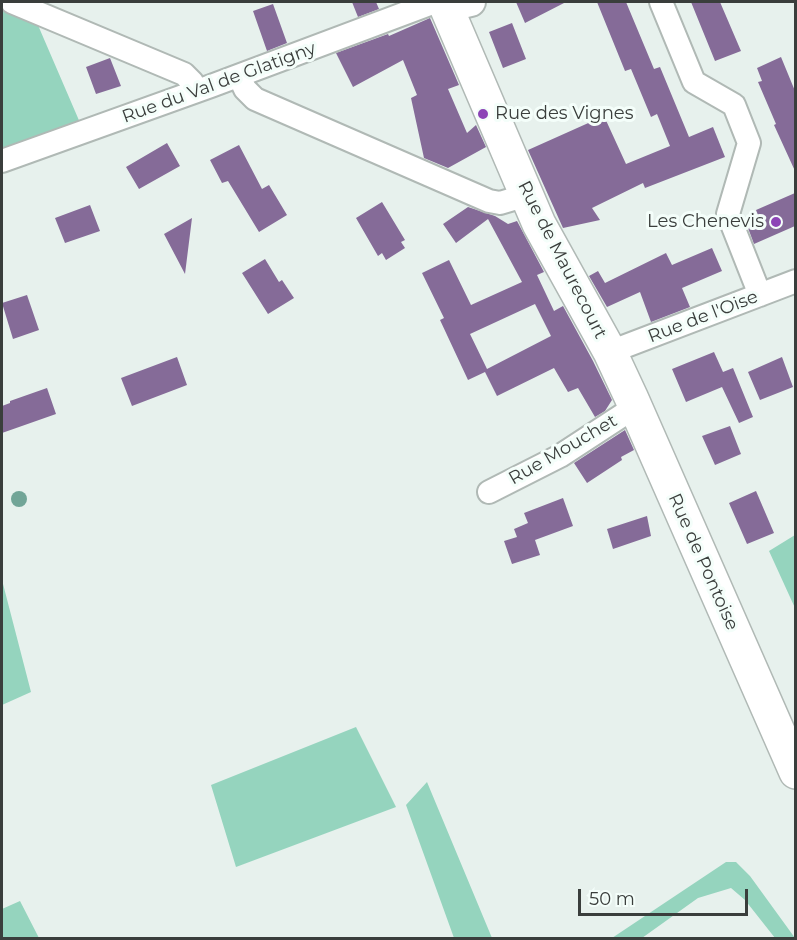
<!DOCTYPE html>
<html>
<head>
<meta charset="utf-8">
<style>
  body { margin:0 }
  #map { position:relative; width:797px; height:940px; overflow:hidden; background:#e7f1ed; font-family:Montserrat,sans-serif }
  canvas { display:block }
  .frame { position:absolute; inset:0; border:3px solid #3a3e3c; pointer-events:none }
  .scale { position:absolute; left:578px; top:889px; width:170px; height:27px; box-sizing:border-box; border:3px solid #3a3e3c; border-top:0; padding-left:8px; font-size:18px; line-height:21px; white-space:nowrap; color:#3a3e3c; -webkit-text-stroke:4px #f4fefa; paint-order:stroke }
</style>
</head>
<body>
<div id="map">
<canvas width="797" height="940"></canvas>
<div class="frame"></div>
<div class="scale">50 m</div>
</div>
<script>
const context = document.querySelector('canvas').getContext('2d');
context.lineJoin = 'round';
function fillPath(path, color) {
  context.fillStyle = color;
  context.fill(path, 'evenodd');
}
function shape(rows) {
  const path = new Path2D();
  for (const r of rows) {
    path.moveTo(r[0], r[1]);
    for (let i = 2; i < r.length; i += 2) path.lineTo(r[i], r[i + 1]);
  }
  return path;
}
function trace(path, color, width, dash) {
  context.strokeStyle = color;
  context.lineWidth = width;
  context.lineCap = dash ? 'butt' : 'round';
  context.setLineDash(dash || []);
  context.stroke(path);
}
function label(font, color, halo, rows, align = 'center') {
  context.font = font + ' Montserrat,sans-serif';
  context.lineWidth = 6;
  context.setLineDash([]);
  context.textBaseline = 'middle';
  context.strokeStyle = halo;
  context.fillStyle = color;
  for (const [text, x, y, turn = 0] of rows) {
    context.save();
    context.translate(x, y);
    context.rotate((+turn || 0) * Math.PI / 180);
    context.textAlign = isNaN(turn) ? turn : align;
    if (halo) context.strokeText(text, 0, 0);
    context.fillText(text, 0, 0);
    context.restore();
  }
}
fillPath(shape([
  [2,2,28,2,84,132,2,161],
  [795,535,795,608,769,551],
  [2,580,31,692,2,705],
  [356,727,396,807,236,867,211,785],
  [427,782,492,938,454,938,406,805],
  [726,862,736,862,750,876,795,938,775,938,745,900,731,888,698,898,642,938,612,938],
  [20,901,39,938,2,938,2,909]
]), '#95d4be');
fillPath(shape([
  [352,2,376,2,379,9,358,17],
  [516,2,566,2,525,23],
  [597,2,626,2,654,69,660,67,689,137,713,127,725,157,645,188,643,183,592,208,600,220,563,228,528,150,604,116,626,164,670,146,657,114,651,117,631,69,625,71],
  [691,2,720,2,741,51,715,61],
  [273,4,287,43,267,51,253,11],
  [430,18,459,85,448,89,467,133,476,125,486,147,448,168,424,158,411,98,417,95,403,60,353,87,336,53,388,34,389,36],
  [512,23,526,59,503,68,489,32],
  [781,57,795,91,795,171,774,125,776,124,758,82,762,81,757,68],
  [110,58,121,86,96,94,86,67],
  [167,143,180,166,139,189,126,167],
  [239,145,262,189,269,185,287,215,259,232,228,181,222,183,210,160],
  [795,193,795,226,754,244,745,220,758,215,756,210],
  [382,202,405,240,401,242,405,248,386,260,382,253,378,256,356,218],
  [90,205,100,231,65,243,55,218],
  [468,207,495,216,508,224,517,221,544,272,537,275,554,311,563,306,593,361,612,400,605,411,595,417,578,388,568,392,554,368,497,396,485,372,468,380,440,320,444,318,422,273,449,260,471,305,522,282,488,219,456,243,443,224],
  [535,304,551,336,487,369,470,334],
  [192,218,185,274,164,234],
  [712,248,722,271,682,288,690,307,651,322,640,292,607,307,589,276,598,271,605,283,666,253,672,265],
  [265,259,279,282,282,280,294,298,268,314,242,273],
  [27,295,39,330,13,339,2,303],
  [714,352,723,372,733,368,753,417,739,423,722,387,686,402,672,369],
  [177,357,187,385,132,406,121,378],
  [782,357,793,387,760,400,748,372],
  [47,388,56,414,2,433,2,406,10,403,10,401],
  [730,426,741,454,715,465,702,436],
  [625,430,634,450,621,457,622,460,587,483,574,463],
  [756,491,774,533,747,544,729,503],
  [563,498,573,526,535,540,540,555,512,564,504,541,517,537,514,529,528,523,524,513],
  [647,516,651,536,613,549,607,529]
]), '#856b98');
const minor = shape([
  [12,2,184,74,192,82,196,91],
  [661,2,694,82,734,105,749,143,728,214,760,295],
  [239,76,245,89,255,99,489,201,500,203,527,195],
  [2,161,211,86,435,2],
  [610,352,796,281],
  [489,492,560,456,635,407]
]);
const tertiary = shape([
  [446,8,471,2]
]);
const secondary = shape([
  [444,2,539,224,610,352,631,397,796,772]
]);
trace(minor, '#b0b9b5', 26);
trace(tertiary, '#b0b9b5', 32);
trace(secondary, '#b0b9b5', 36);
trace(minor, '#fff', 22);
trace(tertiary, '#fff', 28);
trace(secondary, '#fff', 33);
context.fillStyle = '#71a597';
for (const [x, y] of [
  [19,499]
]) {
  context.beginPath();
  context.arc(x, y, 8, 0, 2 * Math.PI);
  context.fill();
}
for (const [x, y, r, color] of [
  [483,114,6,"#8c44b6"],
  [776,222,6,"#8c44b6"]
]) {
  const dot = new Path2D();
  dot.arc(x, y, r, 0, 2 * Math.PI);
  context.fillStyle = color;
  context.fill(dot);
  trace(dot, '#f4fefa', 2);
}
label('18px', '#3a3e3c', '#f4fefa', [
  ["Rue du Val de Glatigny",219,83,-20],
  ["Rue de Maurecourt",562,260,63],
  ["Rue de l'Oise",703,317,-21],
  ["Rue Mouchet",563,450,-30],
  ["Rue de Pontoise",703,562,66]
]);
label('18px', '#3a3e3c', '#f4fefa', [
  ["Rue des Vignes",495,114],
  ["Les Chenevis",764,222,"right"]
], 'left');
</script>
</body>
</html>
